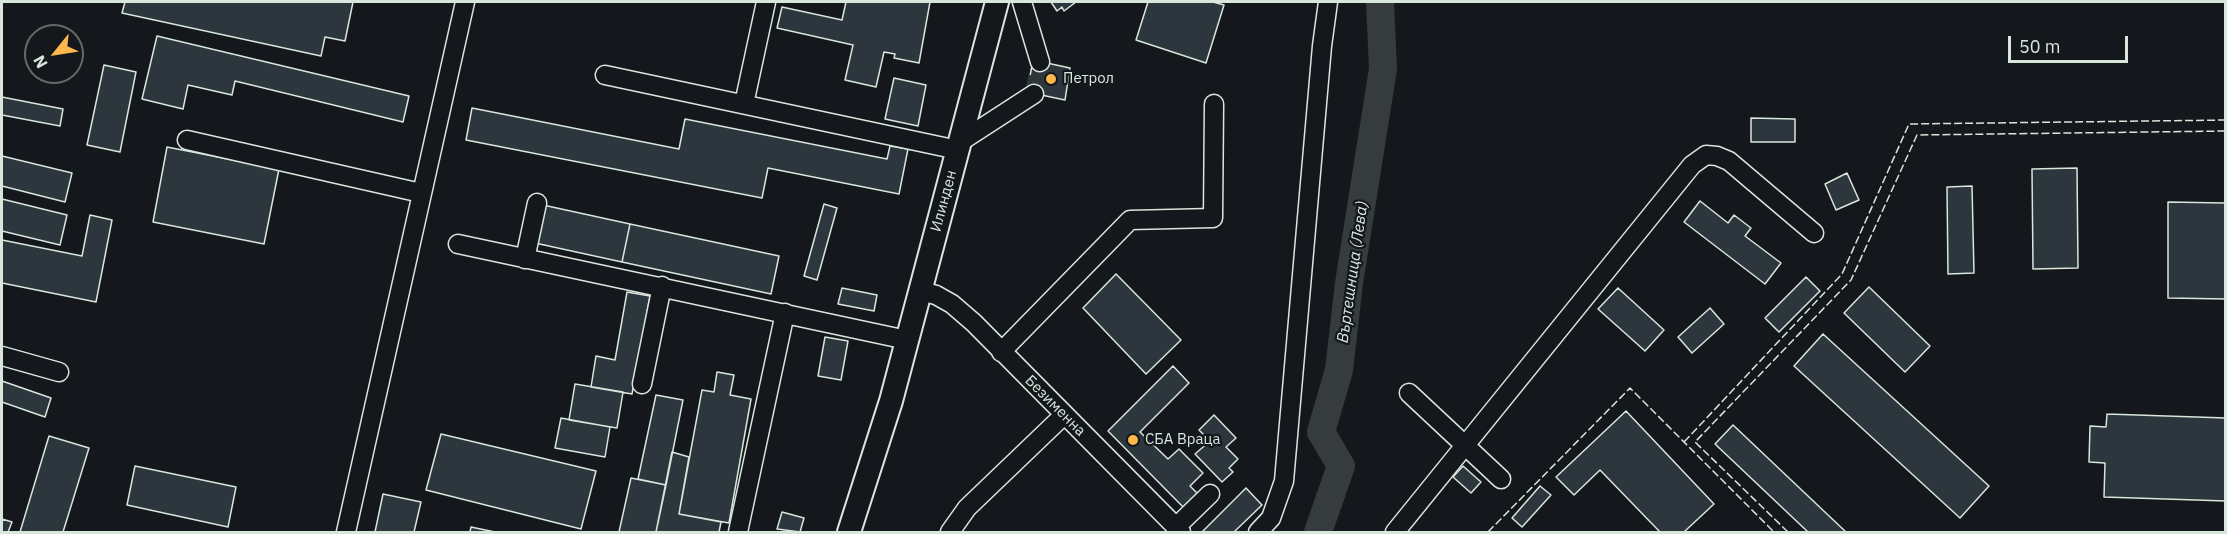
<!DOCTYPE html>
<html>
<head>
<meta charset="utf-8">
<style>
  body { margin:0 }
  #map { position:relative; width:2227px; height:534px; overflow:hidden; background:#14181c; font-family:"IBM Plex Sans",sans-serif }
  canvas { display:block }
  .frame { position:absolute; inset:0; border:3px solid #d8e6dc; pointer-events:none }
  .north { position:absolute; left:24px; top:24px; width:60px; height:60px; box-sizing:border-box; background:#14181c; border:2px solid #626a69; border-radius:50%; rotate:240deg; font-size:16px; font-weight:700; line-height:24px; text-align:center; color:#d8e6dc }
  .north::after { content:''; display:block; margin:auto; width:21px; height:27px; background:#ffb74d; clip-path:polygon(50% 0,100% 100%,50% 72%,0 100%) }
  .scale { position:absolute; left:2008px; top:36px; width:120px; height:27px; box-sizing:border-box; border:3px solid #d8e6dc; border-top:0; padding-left:8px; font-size:18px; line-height:21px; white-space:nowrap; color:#d8e6dc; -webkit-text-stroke:4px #14181c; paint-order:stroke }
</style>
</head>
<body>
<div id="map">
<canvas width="2227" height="534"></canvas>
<div class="frame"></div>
<div class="north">N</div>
<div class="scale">50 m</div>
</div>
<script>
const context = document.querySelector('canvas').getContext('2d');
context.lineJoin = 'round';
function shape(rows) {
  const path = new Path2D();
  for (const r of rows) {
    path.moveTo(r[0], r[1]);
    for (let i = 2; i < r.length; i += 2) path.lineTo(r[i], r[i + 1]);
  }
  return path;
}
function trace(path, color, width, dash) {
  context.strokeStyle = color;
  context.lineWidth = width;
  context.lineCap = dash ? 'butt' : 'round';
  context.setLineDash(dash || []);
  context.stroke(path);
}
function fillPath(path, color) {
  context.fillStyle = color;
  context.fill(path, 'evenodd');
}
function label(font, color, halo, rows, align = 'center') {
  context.font = font + ' "IBM Plex Sans",sans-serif';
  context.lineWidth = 4.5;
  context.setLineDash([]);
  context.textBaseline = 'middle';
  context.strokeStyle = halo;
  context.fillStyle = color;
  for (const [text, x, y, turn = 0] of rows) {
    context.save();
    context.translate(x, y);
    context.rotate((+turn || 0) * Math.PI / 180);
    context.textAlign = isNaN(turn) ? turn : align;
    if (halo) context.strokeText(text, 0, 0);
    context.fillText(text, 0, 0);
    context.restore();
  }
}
trace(shape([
  [1318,532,1341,466,1321,432,1339,370,1349,283,1383,69,1380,2]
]), '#363b3e', 28);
const building = shape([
  [125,2,353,2,345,41,325,37,321,56,122,13,125,2],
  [846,2,930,2,919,63,894,58,895,54,884,52,876,87,845,80,853,45,777,28,782,7,842,20,846,2],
  [1051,2,1076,2,1064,11,1062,7,1057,11,1051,2],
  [1148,2,1213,2,1224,5,1206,63,1136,40,1148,2],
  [157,36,409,96,403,122,235,81,232,95,188,85,183,109,142,99,157,36],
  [1033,60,1070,68,1065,100,1027,92,1033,60],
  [104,65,136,72,120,152,87,145,104,65],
  [894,78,926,85,918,126,885,119,894,78],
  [2,97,63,109,60,126,2,115,2,97],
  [472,108,679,149,685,119,887,159,890,146,908,149,899,194,768,168,762,198,466,140,472,108],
  [1751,118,1795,119,1795,142,1751,142,1751,118],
  [167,147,279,169,264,244,153,222,167,147],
  [2,156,72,173,65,202,2,186,2,156],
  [2077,168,2078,268,2033,269,2032,169,2077,168],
  [1847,173,1859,200,1836,210,1825,184,1847,173],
  [1972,186,1974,273,1948,274,1947,187,1972,186],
  [2,199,67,215,60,245,2,231,2,199],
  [1700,201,1728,223,1734,215,1751,228,1745,236,1781,263,1765,284,1684,222,1700,201],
  [2168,202,2226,203,2226,299,2168,298,2168,202],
  [824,204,837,208,817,280,804,276,824,204],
  [543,205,630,224,622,262,535,243,543,205],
  [90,215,112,220,96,302,2,283,2,240,82,256,90,215],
  [630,224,779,256,771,294,622,262,630,224],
  [1116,274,1181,340,1146,374,1083,308,1116,274],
  [1806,277,1820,291,1779,332,1765,318,1806,277],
  [1869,287,1930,346,1905,372,1844,313,1869,287],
  [842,288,877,295,874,311,838,304,842,288],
  [1618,288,1664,330,1645,351,1598,309,1618,288],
  [627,292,650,296,632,394,591,387,596,356,615,360,627,292],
  [1710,308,1724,324,1692,353,1678,337,1710,308],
  [1823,334,1989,486,1960,518,1794,366,1823,334],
  [825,337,848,341,841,380,818,376,825,337],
  [1173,366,1189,383,1140,432,1168,459,1179,449,1203,473,1190,486,1201,497,1187,511,1108,431,1173,366],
  [717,372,734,375,730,395,751,399,729,523,679,514,702,390,714,392,717,372],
  [2,381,51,398,45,417,2,402,2,381],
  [575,384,623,392,617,428,569,420,575,384],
  [656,395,683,400,666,485,638,479,656,395],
  [1626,411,1714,504,1684,532,1660,532,1600,470,1574,495,1556,477,1626,411],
  [2107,414,2226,418,2226,501,2104,497,2105,463,2089,462,2090,426,2106,427,2107,414],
  [1214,415,1236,438,1226,447,1238,459,1229,468,1233,472,1222,482,1195,454,1210,441,1199,430,1214,415],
  [561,418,610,427,605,457,555,448,561,418],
  [1733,425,1846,532,1808,532,1715,444,1733,425],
  [441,434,596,471,581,529,426,490,441,434],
  [49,436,89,448,63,532,20,532,49,436],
  [672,452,689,457,679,514,721,522,719,532,656,532,672,452],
  [135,466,236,487,228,527,127,505,135,466],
  [1463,466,1481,482,1471,493,1453,477,1463,466],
  [631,478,666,485,656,532,619,532,631,478],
  [1540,486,1551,495,1522,527,1512,518,1540,486],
  [1246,488,1262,505,1234,532,1205,532,1203,531,1246,488],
  [383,494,421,502,414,532,375,532,383,494],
  [782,512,804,518,800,532,777,529,782,512],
  [2,519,12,522,8,532,2,532,2,519],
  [471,527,495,532,470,532,471,527]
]);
fillPath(building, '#2c363c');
trace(building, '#d8e6dc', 1.5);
trace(shape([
  [1034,94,1040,62]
]), '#313739', 18, [18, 9]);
const minor = shape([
  [1022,2,1040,62],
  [605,75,958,150],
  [744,104,766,2],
  [187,140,421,193],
  [960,142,1034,94],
  [458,244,907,340],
  [525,259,537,203],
  [921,291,936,295,952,304,974,323,1181,532],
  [1001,352,1130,220,1213,218,1214,104],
  [2,356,59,372],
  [642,384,662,286],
  [1409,393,1501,479],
  [1176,527,1210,494],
  [346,532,465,2],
  [738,532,785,313],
  [950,532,967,508,1064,415],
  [1258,532,1271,518,1284,481,1322,46,1328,2],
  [1395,532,1692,165,1706,155,1717,156,1729,161,1814,233]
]);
const major = shape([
  [849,532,891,401,997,2]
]);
trace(minor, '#d8e6dc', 21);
trace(major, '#d8e6dc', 26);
trace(minor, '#14181c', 18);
trace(major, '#14181c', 22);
trace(shape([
  [1684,442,1842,274,1909,124,2226,120],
  [1488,532,1630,388,1774,532],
  [1788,532,1695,442,1851,280,1917,135,2226,131]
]), '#d8e6dc', 1.5, [8, 3]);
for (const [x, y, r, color] of [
  [1051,79,6,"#ffb74d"],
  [1133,440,6,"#ffb74d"]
]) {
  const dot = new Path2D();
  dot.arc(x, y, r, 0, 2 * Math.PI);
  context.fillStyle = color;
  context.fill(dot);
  trace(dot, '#14181c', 2);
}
label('15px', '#d8e6dc', '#14181c', [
  ["Петрол",1063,79],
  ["СБА Враца",1145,440]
], 'left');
label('15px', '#d8e6dc', '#14181c', [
  ["Илинден",944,201,-75],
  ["Безименна",1055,406,45]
]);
label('italic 16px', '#d8e6dc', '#14181c', [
  ["Въртешница (Лева)",1353,272,-82]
]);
</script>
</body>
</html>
